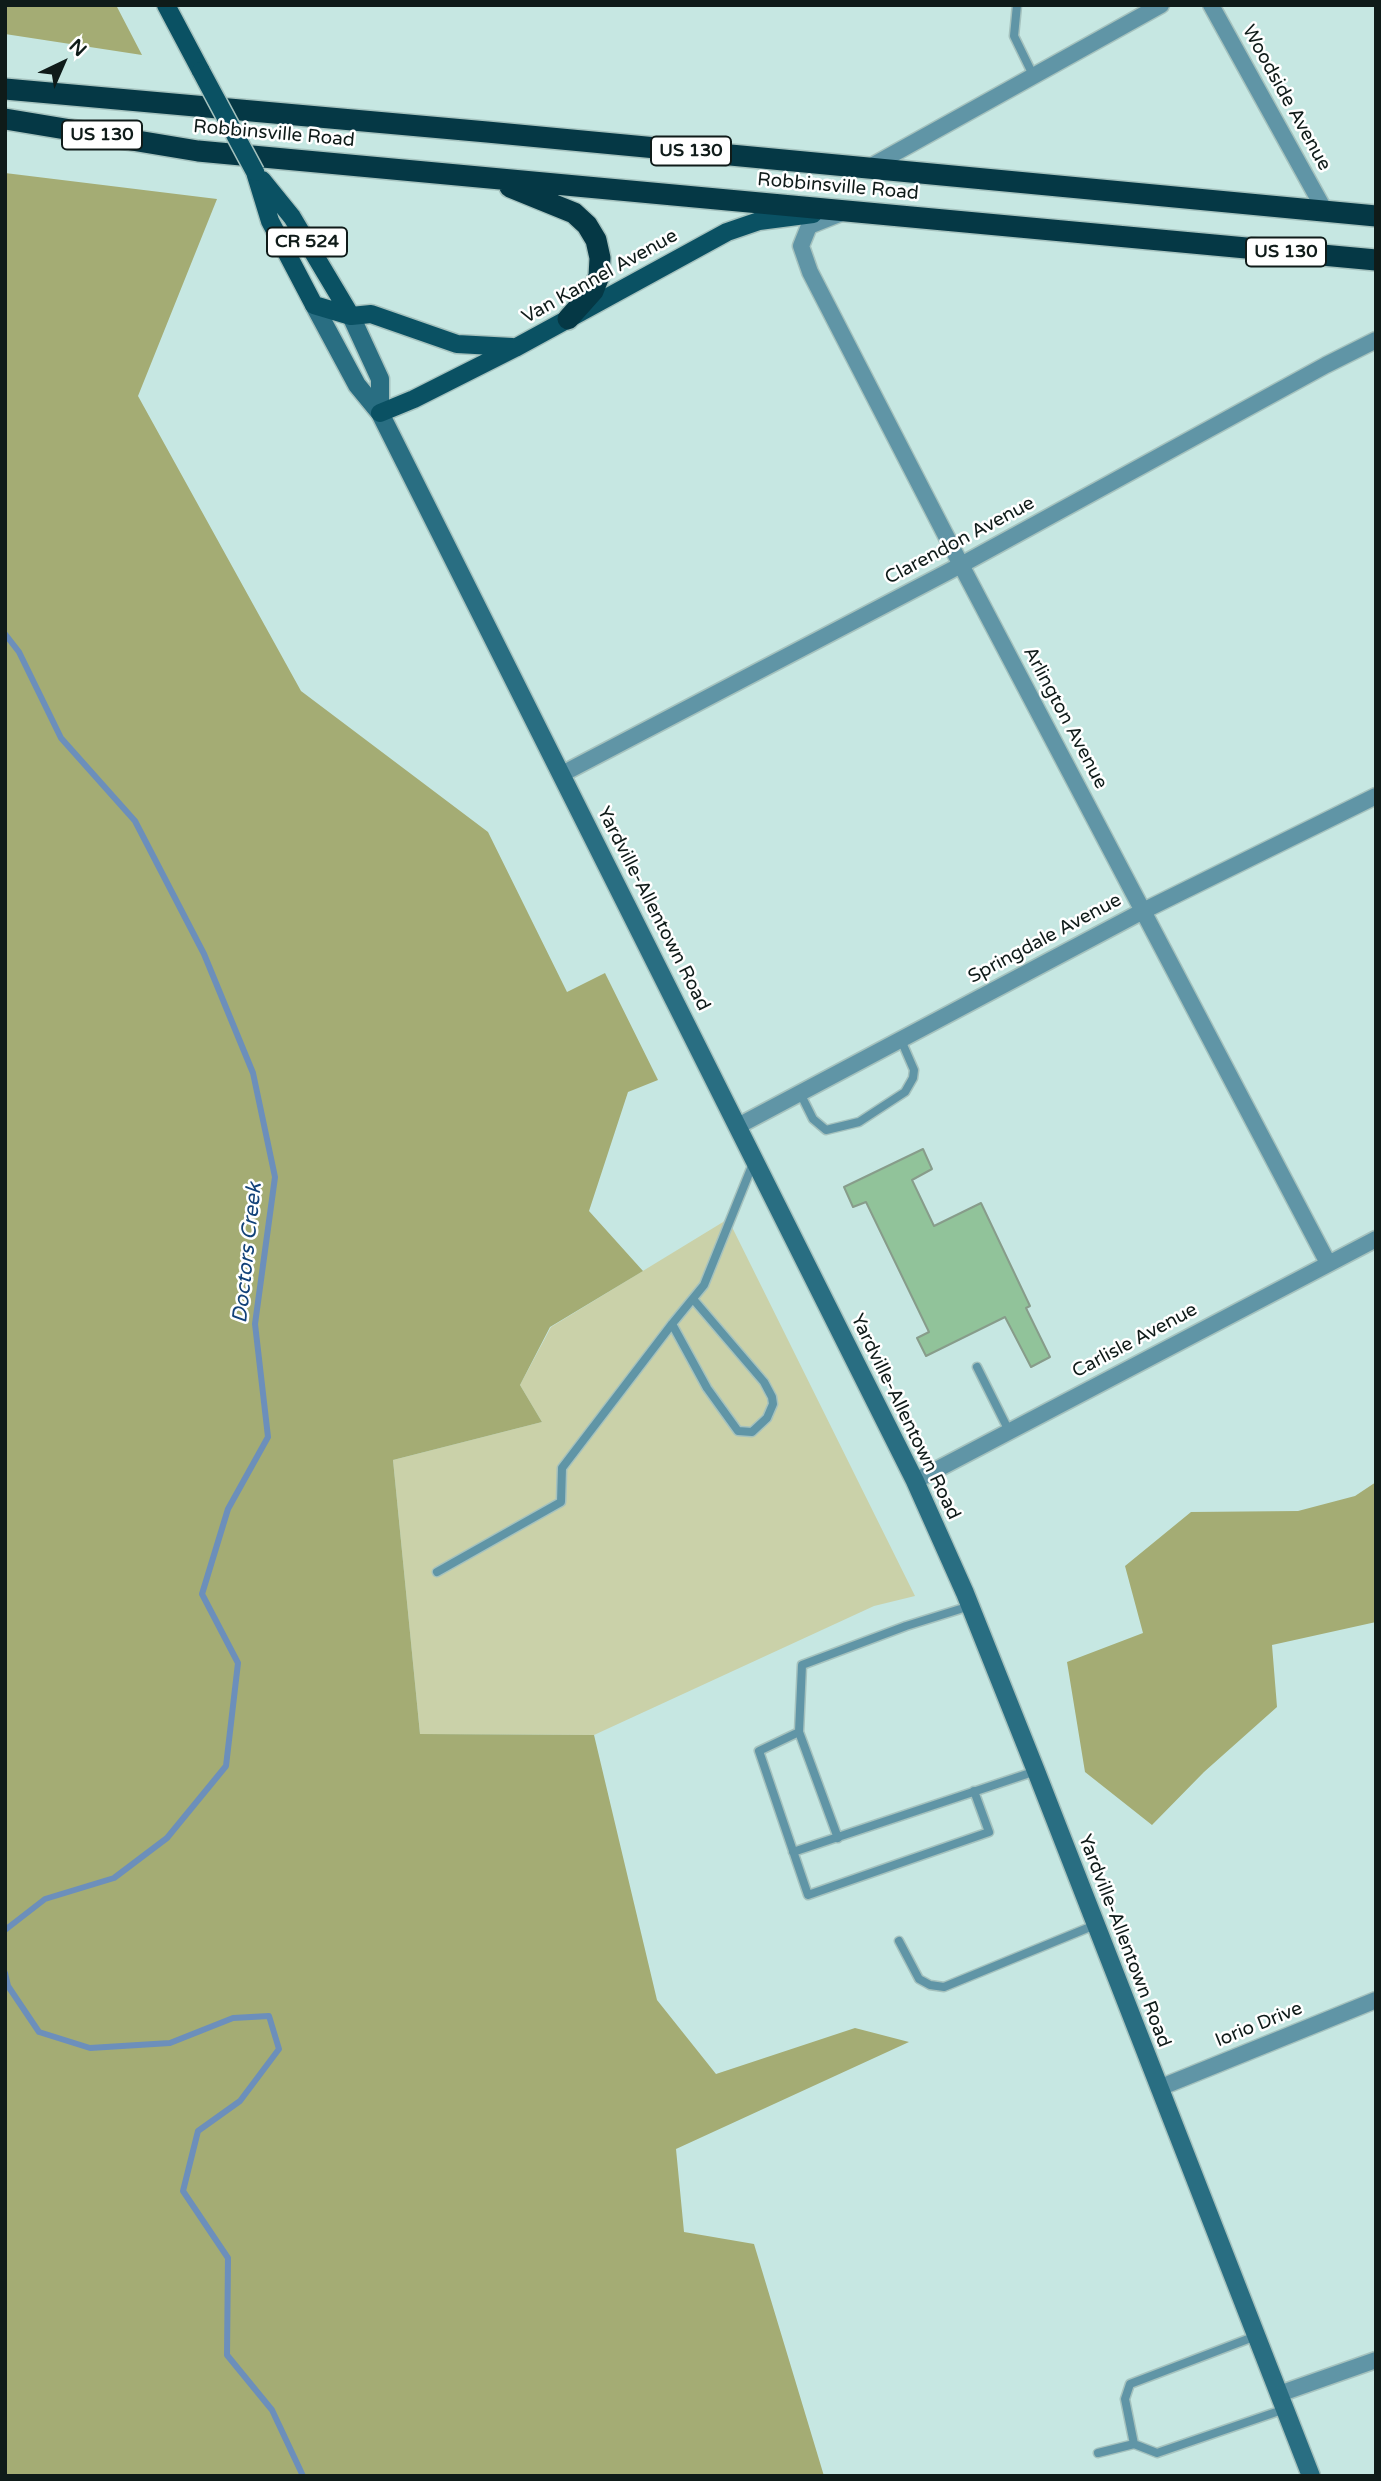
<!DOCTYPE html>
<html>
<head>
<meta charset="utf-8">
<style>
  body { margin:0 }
  #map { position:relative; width:1381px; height:2481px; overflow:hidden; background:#c6e7e2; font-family:"Varela Round",sans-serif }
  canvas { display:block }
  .frame { position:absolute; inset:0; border:7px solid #0f1b19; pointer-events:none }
  .north { position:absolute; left:28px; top:28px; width:70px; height:70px; -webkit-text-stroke:5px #fff; paint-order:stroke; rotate:44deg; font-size:19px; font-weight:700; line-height:28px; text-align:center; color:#0f1b19 }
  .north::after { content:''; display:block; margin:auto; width:24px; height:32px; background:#0f1b19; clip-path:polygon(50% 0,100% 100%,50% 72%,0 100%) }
</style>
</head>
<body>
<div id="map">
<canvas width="1381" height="2481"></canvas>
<div class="frame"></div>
<div class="north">N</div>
</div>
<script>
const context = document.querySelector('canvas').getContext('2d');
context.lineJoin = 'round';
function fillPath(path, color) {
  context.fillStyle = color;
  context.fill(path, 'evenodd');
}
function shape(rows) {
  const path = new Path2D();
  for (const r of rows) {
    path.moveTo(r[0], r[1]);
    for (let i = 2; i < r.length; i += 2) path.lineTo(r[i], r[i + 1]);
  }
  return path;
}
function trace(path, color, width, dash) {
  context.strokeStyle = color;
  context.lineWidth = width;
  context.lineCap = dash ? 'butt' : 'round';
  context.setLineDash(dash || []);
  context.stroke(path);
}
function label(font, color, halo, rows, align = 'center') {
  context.font = font + ' "Varela Round",sans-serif';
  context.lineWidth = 5;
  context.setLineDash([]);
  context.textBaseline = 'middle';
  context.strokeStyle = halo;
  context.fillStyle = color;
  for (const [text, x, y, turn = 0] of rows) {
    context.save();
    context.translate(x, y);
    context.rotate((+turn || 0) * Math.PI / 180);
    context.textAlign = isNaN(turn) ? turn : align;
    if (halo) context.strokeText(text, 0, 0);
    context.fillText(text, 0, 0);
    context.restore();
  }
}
fillPath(shape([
  [728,1219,915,1596,874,1606,594,1735,420,1734,393,1460,542,1422,520,1385,551,1327]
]), '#cad1a9');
fillPath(shape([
  [5,5,116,5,142,55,5,34],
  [5,173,217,199,138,396,301,691,488,832,567,992,605,973,658,1080,628,1092,589,1211,643,1271,550,1327,520,1385,542,1422,393,1460,420,1734,594,1735,657,2000,716,2074,855,2028,909,2042,676,2149,684,2232,754,2244,824,2476,5,2476],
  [1376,1482,1376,1622,1272,1645,1277,1707,1204,1772,1152,1825,1085,1772,1067,1662,1143,1633,1125,1566,1191,1512,1298,1511,1355,1496]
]), '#a4ac74');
trace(shape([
  [5,634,19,652,61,738,135,821,204,954,253,1073,275,1177,255,1324,268,1437,228,1509,202,1594,238,1663,226,1766,167,1838,114,1878,45,1899,5,1930],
  [5,1973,8,1986,39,2032,90,2048,170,2043,233,2018,269,2016,279,2049,240,2101,198,2131,183,2191,228,2258,227,2355,272,2410,303,2476]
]), '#6c8fbb', 6);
const building = shape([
  [923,1149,932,1169,912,1180,934,1226,981,1203,1030,1306,1026,1308,1050,1357,1031,1367,1005,1317,926,1356,917,1338,929,1332,866,1202,853,1207,844,1187,923,1149]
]);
fillPath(building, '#91c39a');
trace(building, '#879c8a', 2);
const lane = shape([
  [1017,5,1014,36,1034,77],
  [800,1093,813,1119,826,1130,859,1122,905,1092,913,1078,914,1070,901,1040],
  [672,1324,707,1388,738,1431,752,1432,767,1418,773,1404,772,1397,764,1382,693,1299],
  [977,1367,1009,1431],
  [437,1572,561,1502,562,1468,672,1324,704,1285,754,1161],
  [970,1606,906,1626,802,1665,799,1732,759,1751,808,1895,989,1832,974,1791],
  [799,1732,838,1838],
  [793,1852,1036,1771],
  [899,1941,919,1979,930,1985,944,1987,1095,1925],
  [1256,2336,1130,2384,1125,2399,1134,2444,1157,2453,1285,2409],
  [1098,2453,1134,2444]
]);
const street = shape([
  [1211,5,1325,211],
  [868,168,1161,5],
  [844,212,809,226,801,246,810,272,961,565,1328,1263],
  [562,774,961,565,1326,365,1376,340],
  [738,1126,1143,911,1376,796],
  [915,1481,1376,1239],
  [1159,2088,1376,2000],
  [1279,2394,1376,2360]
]);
const secondary = shape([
  [314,305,357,385,380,413,915,1481,965,1593,1036,1771,1311,2476],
  [351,316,380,379,380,413]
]);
const primary = shape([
  [166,5,201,71],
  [255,172,270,221,314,305,351,316,371,314,457,344,512,347],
  [262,180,292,217,351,316],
  [380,413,414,399,515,348,727,232,759,221,813,214]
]);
const highway = shape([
  [5,89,487,132,1376,216],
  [5,119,198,151,1376,260],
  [510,187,574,213,587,225,596,240,600,258,599,276,593,291,568,319]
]);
trace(lane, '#a5c2be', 11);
trace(street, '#a5c2be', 19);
trace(secondary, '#a5c2be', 21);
trace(primary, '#a5c2be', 21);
trace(highway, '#a5c2be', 24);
trace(lane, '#6095a6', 8);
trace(street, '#6095a6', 16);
trace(secondary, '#296e82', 18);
trace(primary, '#0a5163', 18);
trace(highway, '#053845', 21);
const primaryBridge = shape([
  [201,71,255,172]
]);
trace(primaryBridge, '#a5c2be', 21, []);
trace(primaryBridge, '#0a5163', 18);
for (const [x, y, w] of [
  [102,135,80],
  [691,151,80],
  [307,242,80],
  [1286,252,80]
]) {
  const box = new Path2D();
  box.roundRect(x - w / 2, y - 14.5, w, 29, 5);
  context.fillStyle = '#fff';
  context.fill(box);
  trace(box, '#0f1b19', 2);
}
label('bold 18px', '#0f1b19', null, [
  ["US 130",102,135],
  ["US 130",691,151],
  ["CR 524",307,242],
  ["US 130",1286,252]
]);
label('19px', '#0f1b19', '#fff', [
  ["Woodside Avenue",1286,98,61],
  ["Robbinsville Road",274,134,5],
  ["Robbinsville Road",838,187,5],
  ["Van Kannel Avenue",600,277,-29],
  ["Clarendon Avenue",960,541,-28],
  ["Arlington Avenue",1065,718,62],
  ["Yardville-Allentown Road",653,909,63],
  ["Springdale Avenue",1045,939,-28],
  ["Carlisle Avenue",1135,1341,-28],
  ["Yardville-Allentown Road",905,1417,64],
  ["Yardville-Allentown Road",1124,1941,69],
  ["Iorio Drive",1259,2025,-22]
]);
label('italic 21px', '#124279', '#fff', [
  ["Doctors Creek",248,1253,-84]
]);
</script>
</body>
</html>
